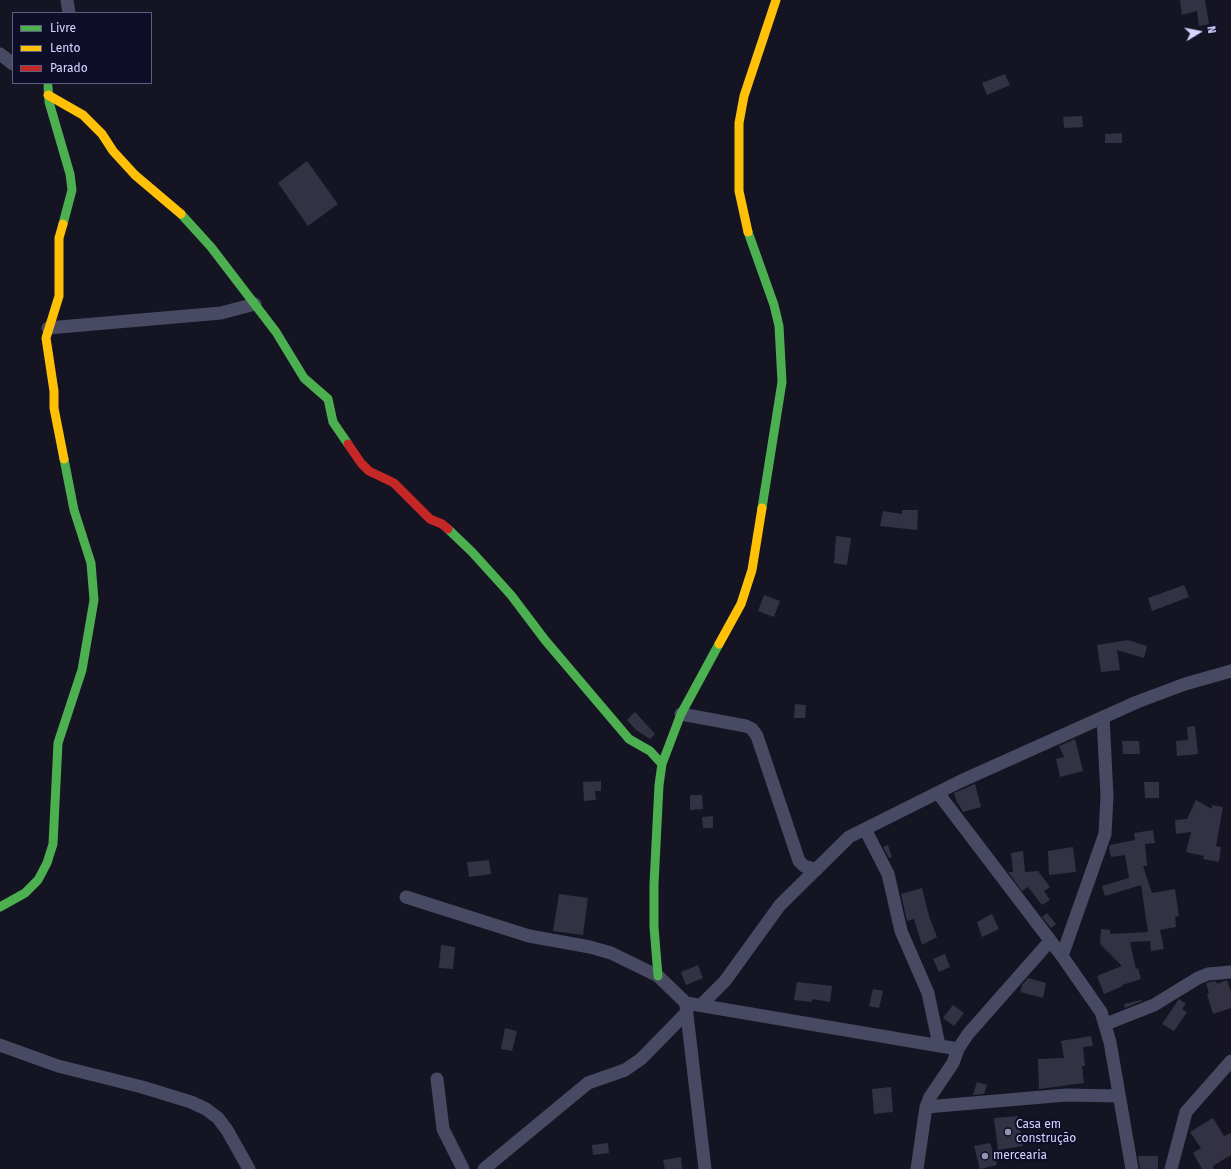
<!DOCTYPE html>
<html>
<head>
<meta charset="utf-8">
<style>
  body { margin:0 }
  #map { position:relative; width:1231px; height:1169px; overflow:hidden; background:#151422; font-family:"Fira Sans",sans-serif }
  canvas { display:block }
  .legend { position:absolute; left:12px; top:12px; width:140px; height:72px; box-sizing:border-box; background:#0f0e28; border:1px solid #5e5e7e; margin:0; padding:5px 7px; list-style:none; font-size:12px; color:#d5d6ff }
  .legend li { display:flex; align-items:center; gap:8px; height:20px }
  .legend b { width:20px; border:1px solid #5e5e7e }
  .north { position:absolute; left:1179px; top:12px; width:40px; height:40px; -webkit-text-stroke:3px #0f0e28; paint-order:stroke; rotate:80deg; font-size:11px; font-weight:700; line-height:16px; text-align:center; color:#d5d6ff }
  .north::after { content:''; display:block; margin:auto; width:14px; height:18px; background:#d5d6ff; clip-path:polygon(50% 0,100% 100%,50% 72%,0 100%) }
</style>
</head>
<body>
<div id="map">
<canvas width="1231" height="1169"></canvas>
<ul class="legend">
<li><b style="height:5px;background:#4caf50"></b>Livre</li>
<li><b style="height:5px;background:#ffc107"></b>Lento</li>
<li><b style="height:5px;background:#c62828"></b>Parado</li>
</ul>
<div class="north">N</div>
</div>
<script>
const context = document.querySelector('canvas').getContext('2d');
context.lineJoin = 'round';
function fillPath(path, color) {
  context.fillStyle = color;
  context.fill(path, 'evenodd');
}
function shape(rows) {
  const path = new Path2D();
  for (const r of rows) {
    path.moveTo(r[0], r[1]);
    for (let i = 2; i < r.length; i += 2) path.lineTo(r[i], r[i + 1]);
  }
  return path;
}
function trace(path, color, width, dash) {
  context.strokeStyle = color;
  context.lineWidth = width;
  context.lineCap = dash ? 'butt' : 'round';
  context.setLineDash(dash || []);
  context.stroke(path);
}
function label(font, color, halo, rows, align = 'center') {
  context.font = font + ' "Fira Sans",sans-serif';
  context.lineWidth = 4;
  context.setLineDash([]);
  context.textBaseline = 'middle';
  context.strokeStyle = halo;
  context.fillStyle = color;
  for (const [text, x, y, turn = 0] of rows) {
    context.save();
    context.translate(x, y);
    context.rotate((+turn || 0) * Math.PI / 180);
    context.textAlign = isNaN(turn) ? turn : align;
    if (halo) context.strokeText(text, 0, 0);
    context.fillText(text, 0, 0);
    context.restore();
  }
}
fillPath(shape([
  [1180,0,1205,0,1209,24,1199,26,1197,11,1182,15],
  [1005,74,1010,85,987,95,982,83],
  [1082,116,1083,127,1064,128,1063,117],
  [1122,133,1122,143,1105,143,1105,134],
  [307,161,338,204,308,226,278,183],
  [902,510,918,510,917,530,880,526,883,511,902,514],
  [836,536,851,538,847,565,834,563],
  [1184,585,1189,597,1152,611,1148,598],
  [764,595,780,601,774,617,758,611],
  [1128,640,1147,646,1144,658,1117,650,1120,670,1101,672,1097,645],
  [795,704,806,705,805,718,794,718],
  [635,712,655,734,650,739,636,730,627,720],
  [1195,726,1198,754,1177,756,1176,741,1188,740,1187,727],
  [1075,739,1083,771,1060,777,1056,759,1064,757,1059,746],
  [1122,741,1139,741,1140,754,1123,754],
  [601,781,601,791,595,791,596,800,584,801,583,782],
  [1144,782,1159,782,1159,798,1145,798],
  [975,784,981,807,963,812,958,803,957,803,954,793],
  [690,795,702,795,703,809,690,810],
  [1196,800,1212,809,1212,805,1223,807,1216,846,1221,847,1219,862,1203,859,1204,856,1186,852,1191,832,1176,834,1175,820,1187,819],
  [713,816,713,828,703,828,702,817],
  [1153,830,1155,843,1145,844,1147,866,1143,866,1152,893,1175,889,1179,916,1175,917,1176,927,1160,930,1164,949,1151,951,1150,941,1130,942,1136,969,1138,968,1141,979,1122,985,1123,986,1104,994,1097,976,1122,966,1100,944,1101,929,1110,930,1110,934,1148,932,1141,885,1105,896,1102,886,1129,878,1125,855,1111,857,1109,847,1110,845,1135,840,1134,833],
  [888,845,892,857,889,858,883,847],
  [1073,847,1076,872,1049,875,1048,851],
  [1023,851,1025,872,1038,871,1050,887,1044,891,1050,900,1042,905,1028,887,1022,891,1008,872,1013,872,1011,853],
  [489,860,491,874,469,877,467,862],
  [922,888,929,916,937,937,922,945,914,919,907,921,901,894],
  [559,894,588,898,583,935,553,931],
  [1047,913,1056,924,1051,928,1042,917],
  [992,914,999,929,982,937,977,922],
  [441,945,455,947,453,969,439,968],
  [945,954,950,967,939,972,933,959],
  [698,965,703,978,686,985,681,972],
  [1028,978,1046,983,1043,998,1020,992,1022,985],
  [1227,980,1231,992,1231,1008,1213,1014,1207,994,1209,993,1206,983,1216,981,1217,984],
  [797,982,832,986,830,1002,812,999,812,1002,794,1000],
  [873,989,883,991,879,1008,869,1006],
  [1179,999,1186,1004,1182,1009,1187,1012,1174,1031,1162,1024],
  [1141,1000,1142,1001,1125,1008,1124,1004],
  [953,1005,964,1013,954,1026,943,1018],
  [505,1028,517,1031,512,1051,501,1049],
  [1091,1036,1093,1046,1083,1047,1085,1066,1082,1066,1084,1083,1039,1089,1038,1059,1064,1058,1061,1041],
  [977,1082,987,1085,984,1094,973,1095],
  [891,1087,893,1112,874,1114,872,1089],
  [1018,1116,1023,1146,998,1150,994,1118],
  [1213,1118,1224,1136,1231,1133,1231,1155,1213,1166,1214,1169,1202,1169,1193,1153,1201,1148,1190,1132],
  [608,1143,609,1153,593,1155,592,1145],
  [990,1143,997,1165,980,1169,974,1146],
  [1138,1156,1158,1156,1158,1169,1140,1169],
  [681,1157,682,1169,665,1169,663,1160]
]), '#333244');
trace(shape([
  [67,0,69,13],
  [0,54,13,64],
  [48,328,221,313,255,304],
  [681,714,746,726,752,729,757,736,799,861,804,866,816,870],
  [938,793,1062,956,1101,1012,1110,1042,1132,1169],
  [865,829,888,874,901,931,928,993,939,1045],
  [406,897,529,936,590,947,611,953,658,976,686,1003,958,1049],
  [1062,956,1105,834,1107,796,1103,717],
  [701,1005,725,981,780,905,849,837,961,781,1137,702,1185,684,1231,671],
  [686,1006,705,1169],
  [1106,1024,1154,1005,1198,978,1208,974,1231,972],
  [0,1045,58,1066,142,1087,191,1102,206,1109,218,1118,227,1130,249,1169],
  [437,1079,443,1129,463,1169],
  [926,1107,1066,1095,1119,1096],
  [484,1169,588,1083,625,1070,641,1059,687,1012],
  [917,1169,926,1107,930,1097,953,1063,958,1049,968,1034,1050,941],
  [1171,1169,1186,1112,1231,1061]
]), '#484a63', 13);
trace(shape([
  [48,86,49,102,70,174,72,190,63,224],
  [181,214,211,247,276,332,304,378,328,399,333,422,348,444],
  [748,232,774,305,779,326,782,382,762,508],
  [448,529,472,552,511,595,545,640,629,739,650,751,662,764],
  [0,907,25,893,38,880,47,863,53,844,58,743,82,670,94,600,91,563,74,510,64,459],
  [658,976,654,927,654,884,659,785,662,764,681,714,719,644]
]), '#4caf50', 9);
trace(shape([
  [48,95,83,115,102,134,113,151,135,175,181,214],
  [63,224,59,238,59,296,46,338,54,391,54,408,64,459],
  [748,232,739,191,739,123,744,96,776,0],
  [719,644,741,604,752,570,762,508]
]), '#ffc107', 9);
trace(shape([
  [348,444,361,463,369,471,394,483,430,519,442,524,448,529]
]), '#c62828', 9);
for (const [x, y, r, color] of [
  [1008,1132,4,"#9292b2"],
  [985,1156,4,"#9292b2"]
]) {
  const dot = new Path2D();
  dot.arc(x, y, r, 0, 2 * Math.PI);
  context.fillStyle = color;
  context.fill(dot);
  trace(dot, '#0f0e28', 1.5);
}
label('12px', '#d5d6ff', '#0f0e28', [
  ["Casa em",1016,1125],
  ["construção",1016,1139],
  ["mercearia",993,1156]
], 'left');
</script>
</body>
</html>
